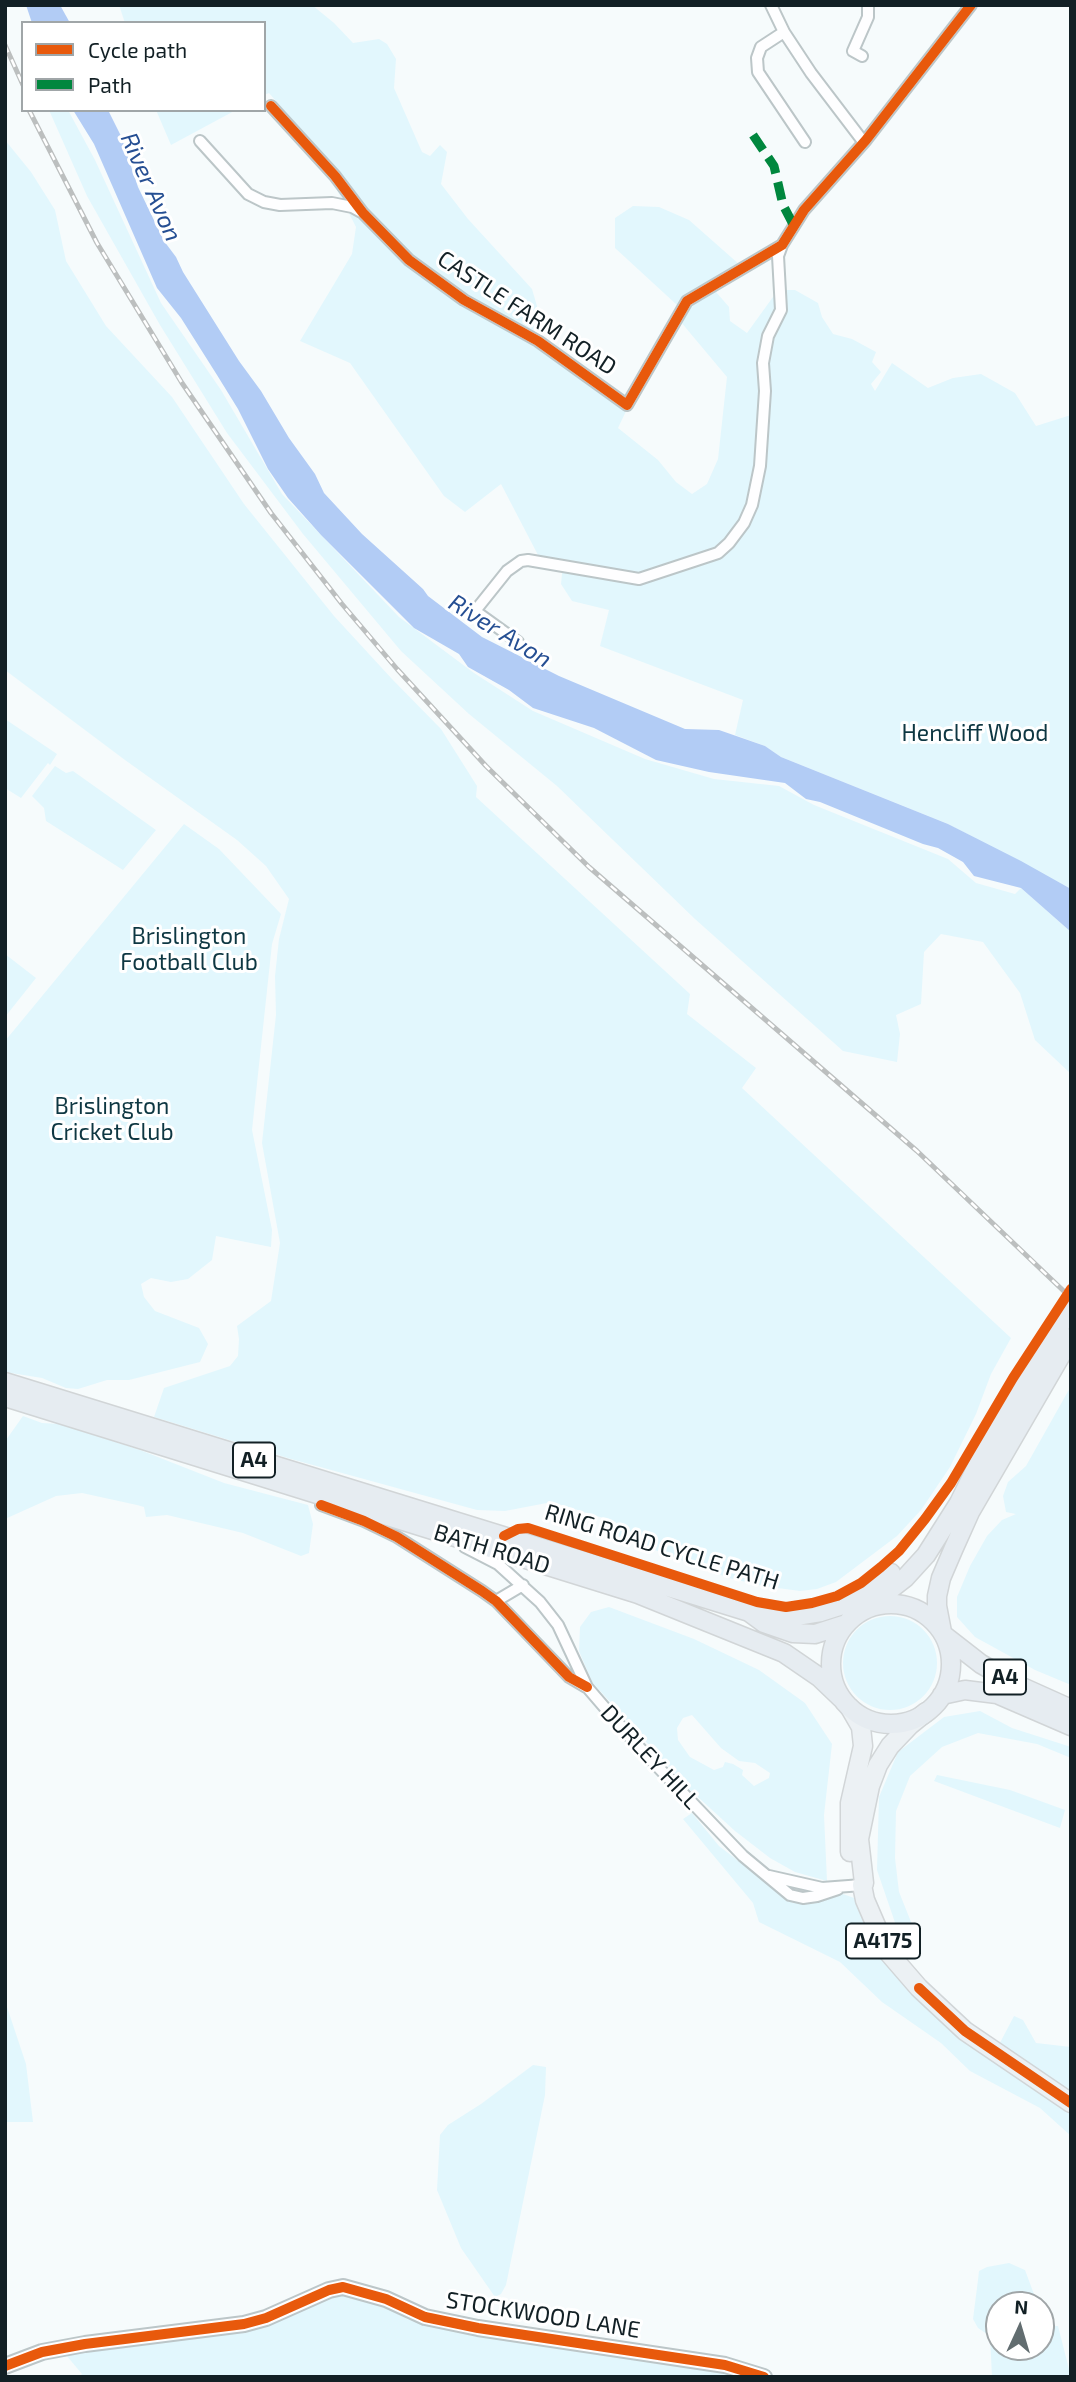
<!DOCTYPE html>
<html>
<head>
<meta charset="utf-8">
<style>
  body { margin:0 }
  #map { position:relative; width:1076px; height:2382px; overflow:hidden; background:#f6fbfc; font-family:"Exo 2",sans-serif }
  canvas { display:block }
  .frame { position:absolute; inset:0; border:7px solid #122025; pointer-events:none }
  .legend { position:absolute; left:21px; top:21px; width:245px; height:91px; box-sizing:border-box; background:#fff; border:2px solid #a0a6a8; margin:0; padding:9px 12px; list-style:none; font-size:21px; color:#122025 }
  .legend li { display:flex; align-items:center; gap:14px; height:35px }
  .legend b { width:35px; border:2px solid #a0a6a8 }
  .north { position:absolute; left:985px; top:2291px; width:70px; height:70px; box-sizing:border-box; background:#fff; border:2px solid #a0a6a8; border-radius:50%; rotate:4deg; font-size:19px; font-weight:700; line-height:28px; text-align:center; color:#122025 }
  .north::after { content:''; display:block; margin:auto; width:24px; height:32px; background:#626d70; clip-path:polygon(50% 0,100% 100%,50% 72%,0 100%) }
</style>
</head>
<body>
<div id="map">
<canvas width="1076" height="2382"></canvas>
<div class="frame"></div>
<ul class="legend">
<li><b style="height:9px;background:#e8590c"></b>Cycle path</li>
<li><b style="height:9px;background:#00873e"></b>Path</li>
</ul>
<div class="north">N</div>
</div>
<script>
const context = document.querySelector('canvas').getContext('2d');
context.lineJoin = 'round';
function fillPath(path, color) {
  context.fillStyle = color;
  context.fill(path, 'evenodd');
}
function shape(rows) {
  const path = new Path2D();
  for (const r of rows) {
    if (r.length === 3) {
      path.moveTo(r[0] + r[2], r[1]);
      path.arc(r[0], r[1], r[2], 0, 2 * Math.PI);
      continue;
    }
    path.moveTo(r[0], r[1]);
    for (let i = 2; i < r.length; i += 2) path.lineTo(r[i], r[i + 1]);
  }
  return path;
}
function trace(path, color, width, dash) {
  context.strokeStyle = color;
  context.lineWidth = width;
  context.lineCap = dash ? 'butt' : 'round';
  context.setLineDash(dash || []);
  context.stroke(path);
}
function label(font, color, halo, rows, align = 'center') {
  context.font = font + ' "Exo 2",sans-serif';
  context.lineWidth = 6;
  context.setLineDash([]);
  context.textBaseline = 'middle';
  context.strokeStyle = halo;
  context.fillStyle = color;
  for (const [text, x, y, turn = 0] of rows) {
    context.save();
    context.translate(x, y);
    context.rotate((+turn || 0) * Math.PI / 180);
    context.textAlign = isNaN(turn) ? turn : align;
    if (halo) context.strokeText(text, 0, 0);
    context.fillText(text, 0, 0);
    context.restore();
  }
}
fillPath(shape([
  [119,5,312,5,334,23,353,43,379,39,387,44,396,59,394,88,422,152,430,156,440,145,447,152,441,184,468,219,532,289,539,313,531,339,627,409,618,428,658,460,676,482,692,494,707,484,718,459,727,377,675,315,677,305,615,248,615,218,633,206,659,207,689,220,740,265,710,285,729,307,730,321,747,333,778,290,795,290,818,303,822,317,833,334,852,339,876,352,872,362,881,372,871,384,875,391,892,363,928,388,953,378,981,374,1015,393,1036,426,1071,415,1071,889,948,824,781,757,765,746,735,735,743,700,600,646,609,610,572,601,561,584,563,564,538,555,501,484,465,512,444,496,350,363,300,341,352,254,356,227,314,145,269,93,264,95,264,23,125,23],
  [49,110,68,110,95,160,161,303,221,390,282,494,399,617,474,673,533,711,645,759,714,779,779,786,814,805,948,859,976,883,1015,894,1021,888,1071,932,1071,1074,1035,1040,1020,993,983,942,941,934,924,952,921,1004,896,1015,900,1034,897,1062,843,1051,695,919,557,786,469,714,401,651,303,534,227,433,160,325,87,196],
  [156,110,236,110,171,145],
  [5,140,31,172,55,210,66,261,106,326,172,397,244,504,334,616,392,679,441,729,477,786,476,797,690,994,687,1014,756,1068,742,1088,1011,1338,991,1374,976,1414,950,1467,921,1510,897,1536,836,1582,817,1589,800,1591,763,1586,729,1578,615,1535,616,1522,552,1502,505,1511,477,1510,291,1459,154,1417,164,1388,230,1366,238,1356,239,1339,237,1326,271,1301,280,1243,262,1143,276,1015,275,976,279,939,289,899,266,866,237,840,125,760,5,670],
  [5,719,57,754,50,765,48,763,21,798,5,788],
  [55,766,66,773,73,771,156,830,123,870,46,821,44,808,32,796],
  [184,824,219,849,281,914,272,944,252,1130,272,1230,271,1247,216,1236,212,1260,188,1279,171,1282,151,1278,141,1284,144,1297,155,1311,199,1328,208,1344,200,1362,129,1380,107,1380,78,1389,66,1388,42,1378,5,1372,5,1041],
  [5,954,36,978,5,1017],
  [1071,1386,1071,1685,1035,1670,975,1637,957,1617,957,1597,970,1566,987,1536,1002,1520,1016,1514,1006,1512,1003,1496,1008,1482,1026,1466],
  [23,1416,42,1423,60,1424,140,1450,224,1483,308,1505,313,1524,309,1553,301,1556,243,1533,167,1515,146,1517,144,1507,137,1505,82,1493,56,1496,5,1519,6,1440],
  [609,1607,694,1639,759,1670,805,1703,832,1744,824,1815,827,1881,795,1872,770,1858,735,1831,687,1787,592,1682,579,1651,580,1627,591,1612],
  [692,1715,721,1748,739,1761,755,1763,770,1773,769,1778,754,1786,742,1775,743,1770,733,1764,725,1762,723,1767,714,1770,690,1757,678,1740,677,1728,683,1718],
  [890,1663,47],
  [980,1711,1012,1728,1071,1747,1071,1758,1037,1744,978,1733,942,1747,910,1776,896,1811,895,1858,899,1892,917,1937,912,1950,902,1943,877,1870,879,1797,898,1752,944,1717],
  [937,1775,1010,1790,1065,1810,1060,1828,934,1781],
  [692,1813,719,1846,793,1903,843,1894,854,1898,870,1939,926,2006,992,2058,1014,2016,1023,2020,1036,2043,1071,2047,1071,2136,1040,2108,970,2071,941,2043,882,2002,840,1962,759,1922,753,1903,683,1819],
  [5,2001,26,2064,33,2122,5,2122],
  [533,2065,546,2067,545,2095,506,2285,501,2294,495,2297,461,2248,437,2190,440,2135,448,2125,481,2104],
  [1009,2263,1025,2270,1038,2305,999,2305,999,2347,1041,2347,1041,2313,1045,2326,1058,2326,1071,2377,992,2377,990,2336,978,2328,973,2319,978,2280,979,2271,987,2267],
  [344,2293,367,2297,407,2319,433,2327,752,2377,78,2377,82,2374,66,2355,256,2328,325,2296]
]), '#e2f7fd');
fillPath(shape([
  [26,5,60,5,70,23,32,23],
  [73,110,108,110,121,136,138,187,164,241,176,257,183,272,239,361,261,391,289,438,315,474,324,493,362,534,423,589,428,596,482,637,559,676,685,729,719,730,765,746,781,757,948,824,1021,861,1071,889,1071,932,1021,888,974,876,963,862,938,848,923,844,820,802,806,799,785,783,709,772,656,760,594,728,533,708,509,690,468,667,459,654,414,628,321,535,288,498,268,469,238,409,217,375,181,318,157,288,94,144]
]), '#b2ccf5');
const minor = shape([
  [771,5,784,32,811,73,862,140,866,140],
  [784,32,761,47,757,58,758,72,805,142],
  [862,56,853,51,868,17,868,5],
  [271,106,335,176,363,213,409,260,464,300,538,341,627,405,687,301,782,245,804,210,866,140,971,5],
  [200,141,248,194,264,202,280,205,332,203,352,207,361,212],
  [518,642,475,611,507,571,521,561,528,560,639,579,718,553,729,543,744,523,752,505,760,466,765,391,763,363,768,336,781,310,778,256,782,245],
  [321,1505,364,1521,397,1537,482,1591,496,1601,569,1677,586,1687],
  [465,1547,498,1564,540,1602,558,1625,587,1687,636,1744,743,1856,790,1895,803,1898,817,1896,838,1889],
  [496,1601,523,1585],
  [769,1876,822,1888,862,1885]
]);
const tertiary = shape([
  [5,2366,42,2352,85,2344,244,2324,266,2318,329,2290,343,2287,386,2299,425,2317,478,2328,725,2365,764,2377]
]);
const primary = shape([
  [850,1708,861,1727,863,1746,850,1803,850,1852],
  [926,1712,910,1725,890,1746,878,1765,870,1786,859,1839,864,1883,862,1885,865,1900,887,1951,919,1988,965,2031,1071,2103]
]);
const trunk = shape([
  [5,1382,749,1612,764,1623,793,1633,815,1634,846,1624],
  [5,1397,638,1594,784,1653,819,1677,842,1699],
  [891,1664,60],
  [869,1606,905,1578,926,1555,959,1503,984,1452,1071,1307],
  [759,1613,790,1617,821,1612,840,1606,876,1585,891,1573],
  [942,1632,937,1606,937,1596,941,1578,953,1550,970,1512,1071,1338],
  [945,1636,981,1664,1022,1687,1071,1709],
  [942,1695,965,1690,997,1694,1071,1726]
]);
trace(minor, '#bcc6c8', 14);
trace(tertiary, '#bcc6c8', 18);
trace(primary, '#d1d5d7', 21);
trace(trunk, '#d1d5d7', 21);
trace(minor, '#fefeff', 10);
trace(tertiary, '#fefeff', 14);
trace(primary, '#ecf1f4', 18);
trace(trunk, '#e6ecf1', 18);
const rail = shape([
  [5,45,23,85],
  [29,110,97,243,182,383,271,513,342,604,397,669,486,766,589,867,917,1151,1071,1298]
]);
trace(rail, '#bcbfbf', 5);
trace(rail, '#fff', 2.5, [8]);
trace(shape([
  [753,135,774,166,783,205,794,226]
]), '#00873e', 9, [18, 9]);
trace(shape([
  [271,106,335,176,363,213,409,260,464,300,538,341,627,405,687,301,782,245,804,210,866,140,971,5],
  [321,1505,364,1521,397,1537,482,1591,496,1601,569,1677,587,1687],
  [504,1536,518,1529,528,1528,757,1602,786,1607,812,1603,837,1596,861,1583,881,1567,899,1551,925,1519,951,1483,1013,1378,1071,1289],
  [919,1988,965,2031,1071,2103],
  [5,2366,42,2352,85,2344,244,2324,266,2318,329,2290,343,2287,386,2299,425,2317,478,2328,725,2365,764,2377]
]), '#e8590c', 10);
for (const [x, y, w] of [
  [254,1460,42],
  [1005,1677,42],
  [883,1941,74]
]) {
  const box = new Path2D();
  box.roundRect(x - w / 2, y - 17.5, w, 35, 5);
  context.fillStyle = '#fff';
  context.fill(box);
  trace(box, '#122025', 2);
}
label('bold 21px', '#122025', null, [
  ["A4",254,1460],
  ["A4",1005,1677],
  ["A4175",883,1941]
]);
label('23px', '#122025', '#fff', [
  ["CASTLE FARM ROAD",527,313,33],
  ["RING ROAD CYCLE PATH",662,1547,17],
  ["BATH ROAD",492,1549,17],
  ["DURLEY HILL",650,1757,47],
  ["STOCKWOOD LANE",543,2315,9]
]);
label('23px', '#0e3742', '#fff', [
  ["Hencliff Wood",975,733],
  ["Brislington",189,936],
  ["Football Club",189,962],
  ["Brislington",112,1106],
  ["Cricket Club",112,1132]
]);
label('italic 24px', '#264f93', '#fff', [
  ["River Avon",151,187,66],
  ["River Avon",500,631,32]
]);
</script>
</body>
</html>
